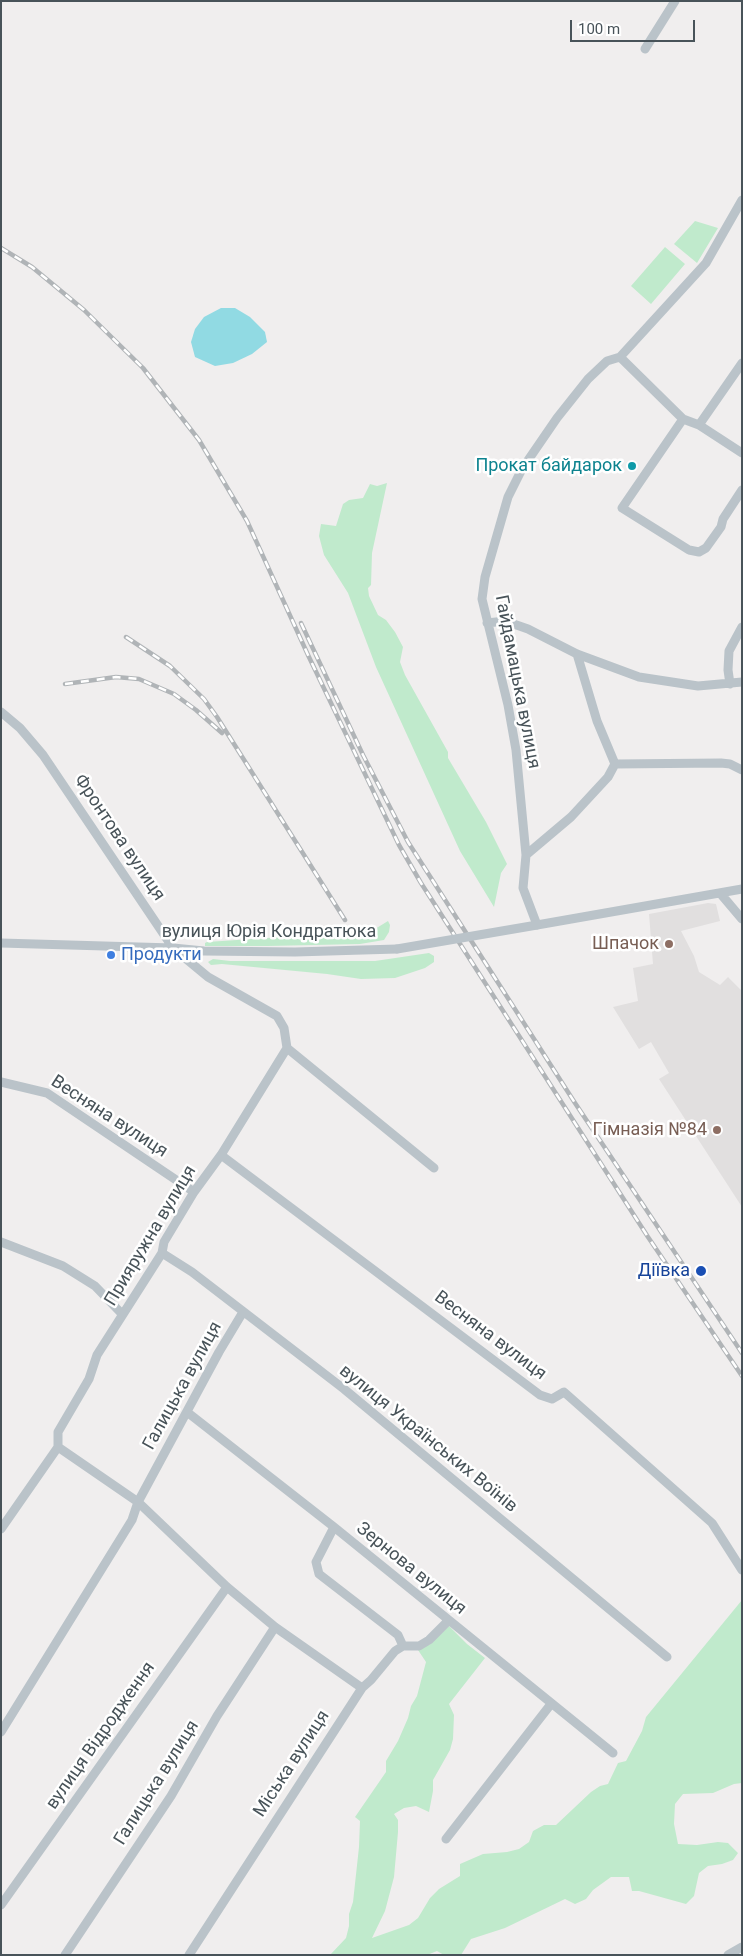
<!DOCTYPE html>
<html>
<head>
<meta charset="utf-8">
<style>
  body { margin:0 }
  #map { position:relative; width:743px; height:1956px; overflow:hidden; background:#f0eeee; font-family:Roboto,sans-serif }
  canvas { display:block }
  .frame { position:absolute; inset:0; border:2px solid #485359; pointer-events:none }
  .scale { position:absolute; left:570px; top:20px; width:125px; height:22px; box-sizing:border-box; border:2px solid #485359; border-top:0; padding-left:6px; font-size:15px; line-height:18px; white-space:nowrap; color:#485359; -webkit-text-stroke:4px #fff; paint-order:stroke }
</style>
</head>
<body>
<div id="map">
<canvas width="743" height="1956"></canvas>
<div class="frame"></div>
<div class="scale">100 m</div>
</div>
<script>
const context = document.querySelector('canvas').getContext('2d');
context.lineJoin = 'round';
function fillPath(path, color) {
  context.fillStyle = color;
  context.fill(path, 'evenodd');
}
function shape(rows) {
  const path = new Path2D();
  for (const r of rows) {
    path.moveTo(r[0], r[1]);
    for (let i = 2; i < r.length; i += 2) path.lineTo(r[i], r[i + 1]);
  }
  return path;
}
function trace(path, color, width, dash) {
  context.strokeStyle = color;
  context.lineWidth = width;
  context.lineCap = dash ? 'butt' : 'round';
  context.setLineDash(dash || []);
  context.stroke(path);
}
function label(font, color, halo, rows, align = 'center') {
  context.font = font + ' Roboto,sans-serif';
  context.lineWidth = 5;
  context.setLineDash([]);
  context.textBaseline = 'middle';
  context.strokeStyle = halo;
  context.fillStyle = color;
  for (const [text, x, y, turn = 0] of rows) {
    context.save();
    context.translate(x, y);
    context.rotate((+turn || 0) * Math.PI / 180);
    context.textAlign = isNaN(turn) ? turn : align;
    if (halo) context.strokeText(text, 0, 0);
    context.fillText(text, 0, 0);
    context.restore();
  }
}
fillPath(shape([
  [708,903,716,904,720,921,681,931,694,956,699,972,720,985,728,977,742,991,742,1207,659,1079,669,1073,651,1042,639,1049,613,1007,638,1001,633,968,653,964,649,914]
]), '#e1dfdf');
fillPath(shape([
  [695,221,718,228,697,263,674,244],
  [665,247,685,264,651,304,631,286],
  [387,483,372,553,371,585,368,588,369,596,378,615,386,620,395,632,403,647,400,662,405,675,448,752,448,758,486,822,507,864,501,873,494,907,460,851,376,667,348,593,324,555,319,536,321,524,336,526,343,504,349,500,363,498,370,484,377,486],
  [388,921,390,925,389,932,384,940,360,944,268,946,205,946,205,943,207,942,357,932,375,929],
  [429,953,434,956,434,962,425,968,395,978,361,979,327,974,222,964,211,965,208,962,213,959,230,961,375,961],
  [742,1600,742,1783,734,1784,713,1793,683,1794,675,1804,674,1824,678,1844,697,1845,718,1842,728,1843,738,1853,733,1860,722,1864,708,1866,699,1873,694,1896,686,1904,639,1891,632,1891,629,1877,611,1877,593,1890,586,1899,575,1904,565,1899,505,1928,471,1939,461,1955,444,1955,437,1951,427,1955,330,1955,346,1938,349,1926,349,1914,353,1902,359,1847,360,1821,355,1817,386,1772,386,1761,398,1741,408,1718,411,1706,417,1696,426,1662,418,1650,430,1644,449,1626,467,1644,485,1658,449,1704,454,1715,453,1739,450,1750,433,1780,433,1791,429,1812,416,1806,404,1808,394,1814,398,1820,398,1832,394,1877,385,1911,372,1938,409,1925,418,1918,430,1898,439,1889,460,1876,460,1864,483,1854,507,1852,519,1849,529,1842,533,1831,544,1825,556,1825,591,1792,600,1786,608,1784,618,1763,626,1761,642,1731,646,1717]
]), '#c0eacc');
fillPath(shape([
  [221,308,235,308,250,317,265,332,267,342,252,354,233,363,215,366,195,357,191,342,195,329,204,317]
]), '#91dae3');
trace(shape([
  [645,49,675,1],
  [742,200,706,263,620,357,607,361,588,379,557,418,522,469,508,497,485,577,482,599,508,705,516,750,526,855,523,888,537,925,742,889],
  [620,357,683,419,699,425,742,453],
  [683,419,622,508,689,550,699,552,706,548,721,527,723,519,742,490],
  [699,425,742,363],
  [487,623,505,621,528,629,577,654,639,677,698,686,742,682],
  [577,654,597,721,615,764],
  [730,684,728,670,729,651,742,627],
  [1,712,20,728,43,755,173,948,208,977,277,1016,284,1028,287,1048,434,1168],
  [526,855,571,817,608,777,615,764,721,763,730,764,742,770],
  [720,893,742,919],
  [1,943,173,948,204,951,295,952,397,949],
  [1,1082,47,1093,194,1192],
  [221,1155,540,1395,552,1399,564,1392,712,1523,742,1570],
  [1,1242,63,1266,95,1286,122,1314],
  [162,1253,192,1272,344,1389,667,1657],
  [187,1412,334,1527,613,1753],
  [58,1447,58,1432,89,1379,97,1355,162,1253,164,1242,194,1192,221,1155,287,1048],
  [58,1447,138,1502,227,1587,275,1627,362,1688],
  [334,1527,316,1562,319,1574,398,1635,403,1646],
  [1,1529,58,1447],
  [1,1732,132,1520,138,1502,219,1352,243,1312],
  [446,1839,551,1704],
  [1,1905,227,1587],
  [65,1955,171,1796,217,1716,275,1627],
  [189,1955,362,1688,371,1680,395,1651,403,1646,419,1646,429,1640,448,1621],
  [728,1955,742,1947]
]), '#bac3c9', 9);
const rail = shape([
  [1,248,32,267,84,310,143,368,199,440,247,521,308,655,399,845,421,883,648,1237,742,1376],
  [301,623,363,755,408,842,575,1103,742,1353],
  [126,637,170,666,204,699,217,717,345,920],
  [65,684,116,677,139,679,174,694,196,710,222,733]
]);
trace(rail, '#b0b4b7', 4.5);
trace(rail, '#fff', 2.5, [8]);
trace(shape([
  [397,949,537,925]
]), '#bac3c9', 9);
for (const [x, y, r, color] of [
  [632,466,5,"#0f9aa8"],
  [669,944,5,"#8d6e63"],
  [111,955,5,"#3f7fe0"],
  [717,1130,5,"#8d6e63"],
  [701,1271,6,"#1a4fb4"]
]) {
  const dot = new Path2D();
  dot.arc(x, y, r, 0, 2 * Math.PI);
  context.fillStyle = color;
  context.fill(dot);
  trace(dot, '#fff', 2);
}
label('18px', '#0d838f', '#fff', [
  ["Прокат байдарок",622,466]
], 'right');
label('18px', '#485359', '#fff', [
  ["Гайдамацька вулиця",517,682,79],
  ["Фронтова вулиця",119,838,56],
  ["вулиця Юрія Кондратюка",269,932],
  ["Весняна вулиця",109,1117,33],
  ["Прияружна вулиця",151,1236,-59],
  ["Весняна вулиця",490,1336,37],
  ["Галицька вулиця",183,1386,-61],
  ["вулиця Українських Воїнів",428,1439,39],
  ["Зернова вулиця",411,1569,39],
  ["вулиця Відродження",101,1736,-55],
  ["Міська вулиця",292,1764,-57],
  ["Галицька вулиця",157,1783,-58]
]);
label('18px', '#785e54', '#fff', [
  ["Шпачок",659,944],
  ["Гімназія №84",707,1130]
], 'right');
label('18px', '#366cbe', '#fff', [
  ["Продукти",121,955]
], 'left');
label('18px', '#164399', '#fff', [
  ["Діївка",690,1271]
], 'right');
</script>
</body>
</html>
